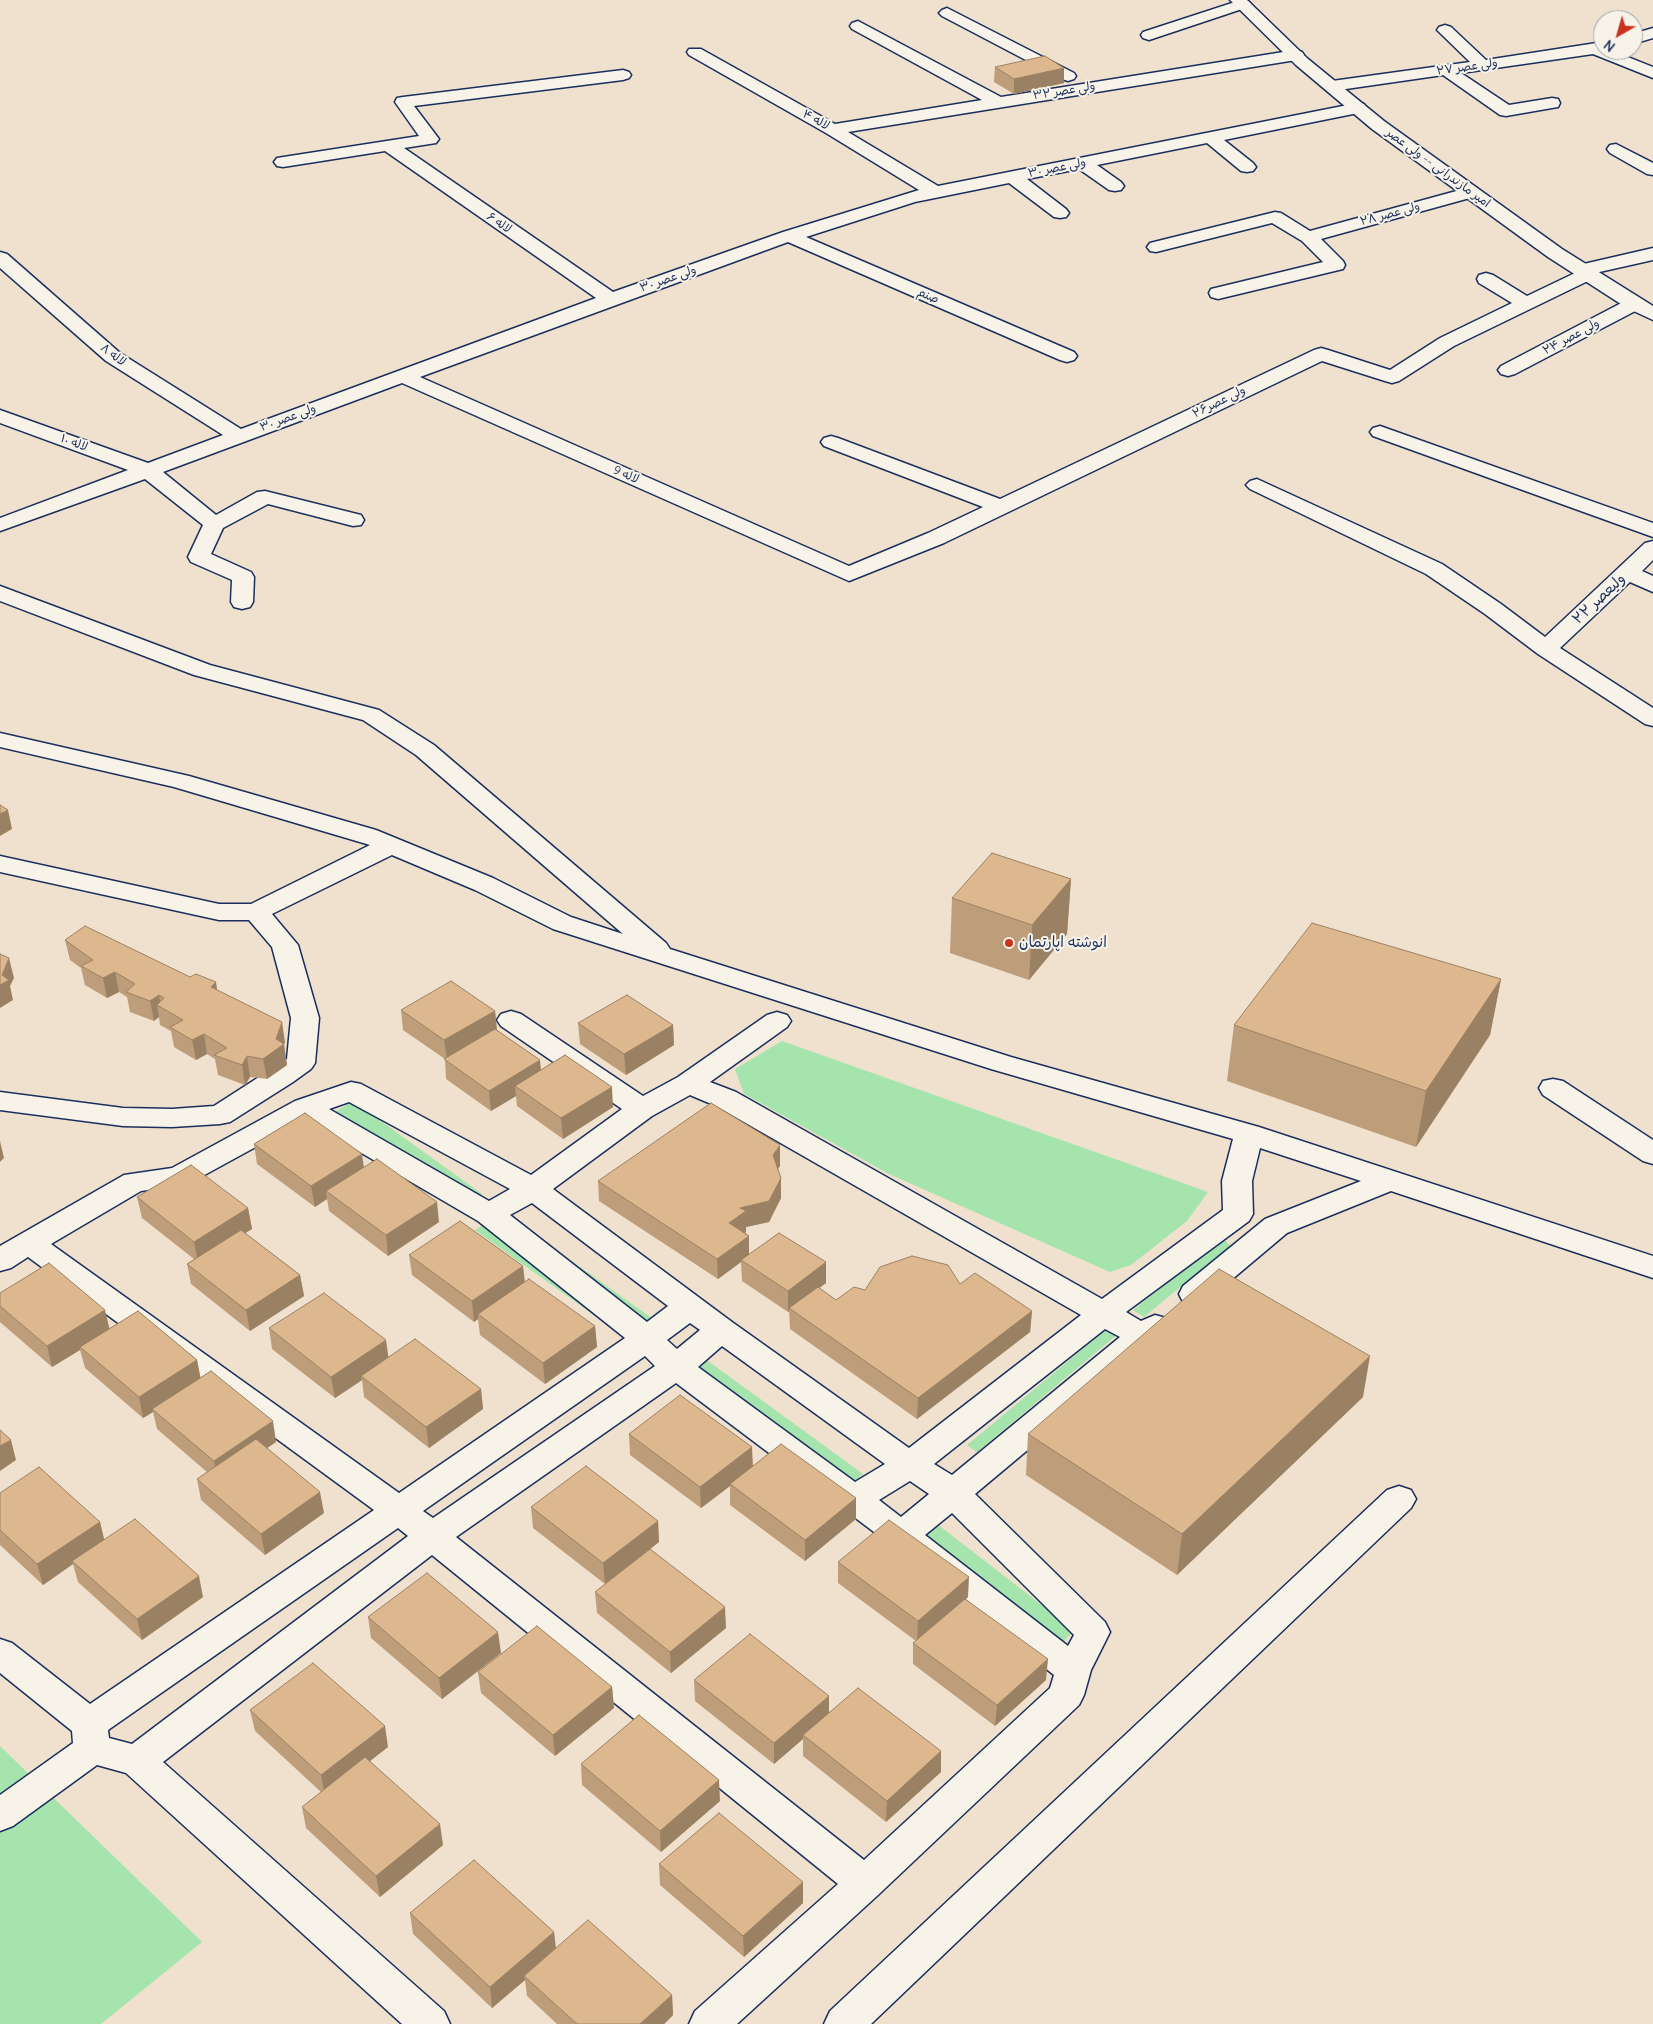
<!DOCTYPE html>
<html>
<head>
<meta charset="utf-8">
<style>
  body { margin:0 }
  #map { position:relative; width:1653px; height:2024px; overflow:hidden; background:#efe1cd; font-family:Delius,sans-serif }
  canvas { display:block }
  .north { position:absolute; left:1593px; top:10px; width:50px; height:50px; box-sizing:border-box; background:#f7f3e8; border:1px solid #9fa5b1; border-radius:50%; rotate:218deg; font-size:14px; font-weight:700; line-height:20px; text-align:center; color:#1b2f5e }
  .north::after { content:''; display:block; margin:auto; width:18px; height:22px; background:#c8321e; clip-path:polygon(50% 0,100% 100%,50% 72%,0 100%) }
</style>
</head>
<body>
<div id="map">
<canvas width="1653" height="2024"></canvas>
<div class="north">N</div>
</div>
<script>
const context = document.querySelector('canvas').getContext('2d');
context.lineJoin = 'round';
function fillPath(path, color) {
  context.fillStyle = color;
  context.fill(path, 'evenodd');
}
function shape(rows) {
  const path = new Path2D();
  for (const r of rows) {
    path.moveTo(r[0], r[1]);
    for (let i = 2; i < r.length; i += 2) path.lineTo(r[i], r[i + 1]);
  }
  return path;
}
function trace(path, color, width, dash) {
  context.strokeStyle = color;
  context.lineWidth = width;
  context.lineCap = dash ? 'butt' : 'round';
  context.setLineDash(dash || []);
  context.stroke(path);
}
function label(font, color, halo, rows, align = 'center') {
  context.font = font + ' Delius,"Playpen Sans Arabic",sans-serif';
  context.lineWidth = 4;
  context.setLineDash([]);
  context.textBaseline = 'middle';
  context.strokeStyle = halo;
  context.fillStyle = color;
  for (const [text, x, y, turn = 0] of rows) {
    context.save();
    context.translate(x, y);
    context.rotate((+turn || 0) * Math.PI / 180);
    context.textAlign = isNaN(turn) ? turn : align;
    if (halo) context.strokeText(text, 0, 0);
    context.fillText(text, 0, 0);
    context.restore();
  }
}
fillPath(shape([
  [782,1041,1208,1192,1187,1221,1131,1265,1110,1272,889,1174,744,1094,735,1069],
  [353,1101,482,1194,457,1210,328,1116],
  [503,1212,653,1319,626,1338,475,1230],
  [1223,1238,1230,1246,1144,1317,1133,1310],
  [1108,1328,1118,1334,977,1452,967,1445],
  [704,1358,863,1474,848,1486,679,1376],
  [937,1524,1074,1630,1060,1646,922,1540],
  [0,1746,202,1942,101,2024,0,2024]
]), '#a5e4ad');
const street = shape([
  [1238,1,1248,1,1251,4,1248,7,1149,40,1143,38,1141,35,1143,32,1238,1],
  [947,8,1074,73,1076,76,1074,79,1068,81,1062,79,942,16,939,13,942,10,947,8],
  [858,21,1001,97,1296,50,1302,52,1304,55,1302,58,1296,60,848,132,938,186,1358,103,1364,104,1366,108,1364,112,1358,113,1224,140,1253,163,1256,167,1253,171,1247,172,1241,171,1207,143,1097,165,1121,182,1124,186,1121,190,1115,191,1109,190,1079,169,1027,179,1066,209,1069,213,1066,217,1060,218,1054,217,1009,183,915,202,806,237,1074,352,1077,356,1074,360,1067,362,1060,360,788,242,420,377,849,566,928,533,983,507,824,446,821,442,824,438,831,436,838,438,1000,499,1314,350,1321,348,1328,350,1390,370,1440,338,1512,303,1479,283,1477,279,1479,275,1486,273,1493,275,1527,296,1575,273,1573,270,1575,266,1653,248,1653,260,1595,273,1594,278,1454,346,1399,381,1392,383,1385,381,1322,361,944,543,849,581,402,383,163,472,216,515,257,492,265,491,361,515,364,520,361,525,353,526,268,504,223,528,211,554,251,572,254,577,253,602,250,607,242,609,234,607,231,602,232,580,191,562,188,557,203,525,145,479,0,531,0,518,128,470,0,423,0,410,148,463,223,435,106,361,0,268,0,252,7,254,120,353,241,429,596,298,385,151,283,167,277,166,274,162,277,158,419,136,395,102,397,98,403,97,623,70,629,72,631,75,629,78,623,80,414,106,439,139,436,143,404,148,613,292,783,232,919,190,826,133,689,55,687,52,689,49,701,49,835,124,982,100,852,29,850,26,852,23,858,21],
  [1445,25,1451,27,1486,60,1603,42,1603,50,1610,50,1653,67,1653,78,1593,54,1461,73,1509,105,1552,98,1558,99,1560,103,1558,107,1552,108,1506,116,1500,115,1443,75,1332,91,1326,89,1324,86,1326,83,1332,81,1470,62,1437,30,1439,27,1445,25],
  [1653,28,1653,38,1633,44,1633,34,1653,28],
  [1616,144,1653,163,1653,175,1647,174,1610,153,1607,149,1610,145,1616,144],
  [1471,187,1477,188,1480,192,1477,196,1321,239,1343,261,1345,265,1343,269,1218,299,1211,297,1209,293,1211,289,1323,262,1302,241,1272,223,1156,252,1150,251,1147,247,1150,243,1275,212,1281,213,1310,231,1471,187],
  [1634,298,1641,300,1644,304,1641,308,1515,374,1508,376,1501,374,1498,370,1501,366,1627,300,1634,298],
  [1380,426,1653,523,1653,537,1373,436,1370,432,1373,428,1380,426],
  [1257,479,1442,564,1501,604,1545,637,1645,543,1653,541,1653,560,1642,571,1653,576,1653,592,1630,582,1560,648,1653,708,1653,726,1645,724,1538,654,1485,614,1426,574,1250,489,1246,485,1250,481,1257,479],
  [0,586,210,665,379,710,434,745,666,943,670,949,1011,1057,1259,1127,1653,1256,1653,1278,1391,1191,1287,1233,1205,1302,1194,1305,1183,1302,1179,1294,1183,1286,1265,1219,1361,1181,1260,1148,1252,1181,1253,1214,1249,1221,1126,1312,1141,1321,1155,1315,1166,1318,1171,1326,1166,1334,975,1494,1105,1622,1110,1632,1091,1670,1084,1695,1079,1705,878,1895,737,2024,689,2024,695,2011,838,1884,432,1555,163,1762,444,2011,450,2024,402,2024,126,1773,97,1765,13,1826,0,1831,0,1795,73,1743,72,1731,0,1673,0,1639,12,1643,90,1704,374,1510,28,1257,11,1268,0,1271,0,1246,124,1175,172,1168,295,1101,351,1082,361,1084,531,1175,622,1109,501,1026,497,1020,501,1014,511,1011,521,1014,643,1096,678,1077,767,1015,777,1012,787,1015,791,1021,787,1027,710,1082,736,1092,1102,1299,1223,1210,1222,1181,1233,1139,991,1069,553,929,475,890,392,855,272,914,298,945,319,1018,315,1063,311,1069,293,1082,230,1122,220,1124,172,1127,123,1126,0,1110,0,1092,123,1108,172,1109,214,1106,287,1059,291,1018,272,947,249,920,219,920,0,872,0,856,219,904,251,904,370,845,174,787,0,747,0,733,189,776,376,830,493,878,571,917,623,934,416,755,363,720,194,675,0,601,0,586],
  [690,1095,716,1106,1081,1315,909,1448,732,1322,553,1189,652,1116,690,1095],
  [349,1102,510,1189,489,1201,329,1109,349,1102],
  [305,1120,478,1221,625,1338,399,1493,51,1244,141,1191,188,1184,305,1120],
  [532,1203,668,1306,647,1322,510,1215,532,1203],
  [690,1323,700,1330,677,1349,667,1340,690,1323],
  [1105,1329,1120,1337,952,1475,934,1464,1105,1329],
  [722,1346,885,1464,855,1482,698,1367,722,1346],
  [645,1356,655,1366,433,1518,423,1511,645,1356],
  [676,1383,890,1544,1054,1675,1050,1688,864,1860,456,1537,676,1383],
  [910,1481,929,1494,901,1517,879,1500,910,1481],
  [952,1513,1074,1635,1068,1646,925,1535,952,1513],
  [398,1528,408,1536,132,1744,109,1738,108,1730,398,1528],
  [1553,1079,1563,1081,1653,1140,1653,1164,1643,1161,1543,1095,1539,1088,1543,1081,1553,1079],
  [1399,1486,1411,1490,1416,1499,1411,1508,871,2024,824,2024,830,2011,1387,1490,1399,1486]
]);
const secondary = shape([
  [1230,0,1247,0,1308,59,1384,121,1562,249,1653,306,1653,320,1627,308,1548,257,1372,129,1296,65,1230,0]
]);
trace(street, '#1b2f5e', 3);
trace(secondary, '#1b2f5e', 3);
fillPath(street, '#f7f3e8');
fillPath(secondary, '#f7f3e8');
fillPath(shape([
  [995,67,1064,83,1014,94,994,82],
  [1071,879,1067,934,1029,980,950,953,952,898],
  [65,940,217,990,285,1042,284,1045,287,1065,267,1079,250,1077,245,1085,218,1075,215,1059,207,1054,196,1060,174,1047,171,1031,160,1025,159,1017,154,1021,130,1012,127,997,119,992,107,998,85,985,81,968,70,960],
  [1501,979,1490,1035,1416,1147,1227,1081,1234,1025],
  [401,1010,495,1011,497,1030,541,1070,613,1107,563,1139,517,1106,516,1096,491,1111,446,1079,445,1059,403,1030],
  [578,1023,673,1025,674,1045,626,1075,580,1044],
  [254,1144,364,1167,439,1222,388,1256,329,1211,327,1199,315,1207,257,1164],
  [780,1166,778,1169,781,1198,769,1222,746,1227,746,1232,745,1233,749,1236,749,1254,826,1283,819,1288,836,1300,865,1290,960,1284,1032,1311,1030,1332,917,1419,790,1329,789,1311,788,1312,742,1281,741,1262,718,1279,599,1201,598,1181],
  [137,1197,248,1208,252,1229,245,1233,300,1275,304,1296,250,1331,191,1284,187,1264,194,1259,142,1218],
  [409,1255,523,1266,525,1282,595,1326,597,1347,545,1384,480,1335,478,1319,474,1322,412,1275],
  [0,1293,110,1329,197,1360,200,1377,276,1442,267,1448,324,1513,265,1555,201,1500,197,1479,207,1472,157,1429,153,1412,143,1418,85,1368,80,1350,52,1367,0,1322],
  [269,1328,388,1358,481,1389,483,1409,429,1448,364,1397,362,1380,335,1398,272,1349],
  [1363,1397,1177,1575,1026,1475,1028,1434],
  [629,1434,752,1447,752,1466,856,1519,805,1561,730,1505,730,1486,701,1508,630,1455],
  [0,1493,100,1522,104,1540,203,1597,142,1640,78,1582,73,1564,43,1585,0,1545],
  [531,1507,658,1521,659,1542,605,1584,533,1528],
  [838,1562,968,1597,966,1599,1046,1680,995,1726,913,1664,913,1643,916,1641,838,1583],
  [595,1592,726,1628,671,1673,597,1613],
  [368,1617,501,1653,442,1699,371,1638],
  [478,1672,612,1687,614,1708,555,1756,481,1693],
  [694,1680,829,1712,941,1751,941,1772,886,1822,803,1756,803,1739,774,1764,695,1701],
  [250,1710,388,1747,370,1761,443,1845,380,1897,306,1828,302,1807,321,1792,255,1731],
  [581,1764,720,1801,661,1852,582,1785],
  [659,1864,803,1903,744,1957,660,1885],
  [410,1913,554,1932,556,1948,672,1995,673,2015,664,2024,557,2024,527,1996,525,1980,492,2008,413,1934]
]), '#be9e7a');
fillPath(shape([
  [1064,68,1064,83,1014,94,1014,79],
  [8,810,12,829,0,836,0,814],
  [1071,879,1067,934,1029,980,1032,925],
  [9,958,14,978,10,986,13,1000,0,1008,0,985,2,975],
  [115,972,119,992,107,998,103,978],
  [1501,979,1490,1035,1416,1147,1426,1091],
  [216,982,219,1002,211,987],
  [159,995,161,1007,157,1005,159,1017,154,1021,150,1001],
  [495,1011,497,1031,447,1060,444,1040],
  [282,1022,285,1042,284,1045,287,1065,267,1079,263,1059,276,1039],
  [673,1025,674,1045,626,1075,624,1054],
  [204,1034,207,1054,196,1060,192,1040],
  [247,1056,250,1077,245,1085,242,1065],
  [540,1060,542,1080,515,1086,516,1096,491,1111,489,1091],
  [612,1087,613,1107,563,1139,561,1118],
  [0,1141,4,1158,0,1162],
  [780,1145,780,1166,773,1175,773,1155],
  [362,1154,365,1175,326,1191,327,1199,315,1207,311,1186],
  [781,1178,781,1198,769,1222,746,1227,746,1232,730,1244,729,1223,740,1208],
  [437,1202,439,1222,388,1256,386,1235],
  [248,1208,252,1229,198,1262,194,1242],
  [749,1236,749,1256,741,1260,741,1262,718,1279,717,1259],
  [826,1262,826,1283,791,1309,789,1308,789,1311,788,1312,788,1291],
  [523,1266,525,1287,478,1314,478,1319,474,1322,472,1301],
  [300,1275,304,1296,250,1331,246,1310],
  [105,1310,110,1331,80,1347,80,1350,52,1367,47,1346],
  [1032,1311,1030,1332,917,1419,918,1398],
  [595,1326,597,1347,545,1384,543,1363],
  [386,1340,389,1361,361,1376,362,1380,335,1398,331,1377],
  [1370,1356,1363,1397,1177,1575,1182,1534],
  [197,1360,201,1380,152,1409,153,1412,143,1418,139,1397],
  [481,1389,483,1409,429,1448,426,1427],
  [273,1421,276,1442,218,1482,214,1461],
  [11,1440,16,1460,0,1471,0,1446],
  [752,1447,753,1468,730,1484,730,1486,701,1508,700,1487],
  [320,1492,324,1513,265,1555,261,1534],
  [856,1498,856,1519,805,1561,805,1540],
  [658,1521,659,1542,605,1584,603,1563],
  [100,1522,105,1543,72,1561,73,1564,43,1585,37,1564],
  [199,1576,203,1597,142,1640,137,1619],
  [969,1577,968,1597,917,1642,918,1621],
  [725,1607,726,1628,671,1673,670,1652],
  [498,1632,501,1653,442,1699,439,1678],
  [1048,1659,1046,1680,995,1726,997,1705],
  [612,1687,614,1708,555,1756,553,1735],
  [829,1696,829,1717,803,1735,803,1739,774,1764,774,1743],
  [385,1726,388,1747,325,1796,321,1775],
  [941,1751,941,1772,886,1822,887,1801],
  [719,1780,720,1801,661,1852,660,1831],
  [440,1824,443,1845,380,1897,376,1876],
  [803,1882,803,1903,744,1957,743,1936],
  [554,1932,556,1952,524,1976,525,1980,492,2008,490,1987],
  [672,1995,673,2015,664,2024,640,2024]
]), '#9b8163');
const building = shape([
  [1045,56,1064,68,1014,79,995,67,1045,56],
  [0,805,8,810,0,814,0,805],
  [992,853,1071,879,1032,925,952,898,992,853],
  [1312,923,1501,979,1426,1091,1234,1025,1312,923],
  [85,926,190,977,196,974,216,982,211,987,282,1022,276,1039,284,1044,263,1059,247,1056,242,1065,214,1055,227,1048,204,1034,192,1040,170,1027,183,1020,157,1005,164,998,159,995,150,1001,126,992,135,984,115,972,103,978,81,966,93,960,65,940,85,926],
  [0,954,9,958,2,975,9,980,0,985,0,954],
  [451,981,495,1011,444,1040,401,1010,451,981],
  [627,995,673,1025,624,1054,578,1023,627,995],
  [495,1029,540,1060,489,1091,444,1059,495,1029],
  [565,1055,612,1087,561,1118,515,1086,565,1055],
  [711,1103,780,1145,773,1155,781,1178,769,1201,740,1208,746,1211,729,1223,749,1236,717,1259,598,1181,711,1103],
  [305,1113,362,1154,311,1186,254,1144,305,1113],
  [377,1159,437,1202,386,1235,326,1191,377,1159],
  [191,1165,248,1208,194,1242,137,1197,191,1165],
  [460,1221,523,1266,472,1301,409,1255,460,1221],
  [241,1230,300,1275,246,1310,187,1264,241,1230],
  [779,1233,826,1262,788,1291,741,1260,779,1233],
  [912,1256,948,1265,960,1284,975,1273,1032,1311,918,1398,789,1308,818,1287,836,1300,854,1287,865,1290,880,1267,912,1256],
  [49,1263,105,1310,47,1346,0,1306,0,1293,49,1263],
  [1219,1269,1370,1356,1182,1534,1028,1434,1219,1269],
  [529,1279,595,1326,543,1363,478,1314,529,1279],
  [324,1293,386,1340,331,1377,269,1328,324,1293],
  [138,1311,197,1360,139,1397,80,1347,138,1311],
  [415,1339,481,1389,426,1427,361,1376,415,1339],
  [211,1371,273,1421,214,1461,152,1409,211,1371],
  [680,1395,752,1447,700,1487,629,1434,680,1395],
  [0,1430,11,1440,0,1446,0,1430],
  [256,1439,320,1492,261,1534,197,1479,256,1439],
  [781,1444,856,1498,805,1540,730,1484,781,1444],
  [586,1466,658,1521,603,1563,531,1507,586,1466],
  [39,1467,100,1522,37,1564,0,1530,0,1493,39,1467],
  [135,1519,199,1576,137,1619,72,1561,135,1519],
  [889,1520,969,1577,918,1621,838,1562,889,1520],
  [650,1549,725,1607,670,1652,595,1592,650,1549],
  [427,1573,498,1632,439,1678,368,1617,427,1573],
  [965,1599,1048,1659,997,1705,913,1643,965,1599],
  [537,1626,612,1687,553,1735,478,1672,537,1626],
  [750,1634,829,1696,774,1743,694,1680,750,1634],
  [313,1663,385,1726,321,1775,250,1710,313,1663],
  [858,1688,941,1751,887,1801,803,1735,858,1688],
  [639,1715,719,1780,660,1831,581,1764,639,1715],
  [365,1757,440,1824,376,1876,302,1807,365,1757],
  [719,1813,803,1882,743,1936,659,1864,719,1813],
  [474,1860,554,1932,490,1987,410,1913,474,1860],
  [588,1920,672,1995,640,2024,577,2024,524,1976,588,1920]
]);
fillPath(building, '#ddb88e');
trace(building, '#9b8163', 1);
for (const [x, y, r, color] of [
  [1009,943,5,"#c8321e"]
]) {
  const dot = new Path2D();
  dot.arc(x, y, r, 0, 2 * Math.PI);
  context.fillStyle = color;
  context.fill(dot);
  trace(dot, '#f7f3e8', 2);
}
label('12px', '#1b2f5e', '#f7f3e8', [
  ["ولی عصر ۲۷",1467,67,-8],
  ["ولی عصر ۳۲",1064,91,-9],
  ["لاله ۴",816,120,29],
  ["ولی عصر ۳۰",1057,168,-11],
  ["امیر مازندرانی -- ولی عصر",1438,168,36],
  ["ولی عصر ۲۸",1390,214,-15],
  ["لاله ۶",499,223,34],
  ["ولی عصر ۳۰",668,279,-19],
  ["صنم",928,296,23],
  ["ولی عصر ۲۴",1571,337,-28],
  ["لاله ۸",113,355,37],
  ["ولی عصر۲۶",1219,402,-26],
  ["ولی عصر ۳۰",288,418,-20],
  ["لاله ۱۰",74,443,20],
  ["لاله 9",626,475,24]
]);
label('15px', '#1b2f5e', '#f7f3e8', [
  ["ولیعصر ۲۲",1599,599,-43]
]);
label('15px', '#1b2f5e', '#f7f3e8', [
  ["انوشته اپارتمان",1019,943]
], 'left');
</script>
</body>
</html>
